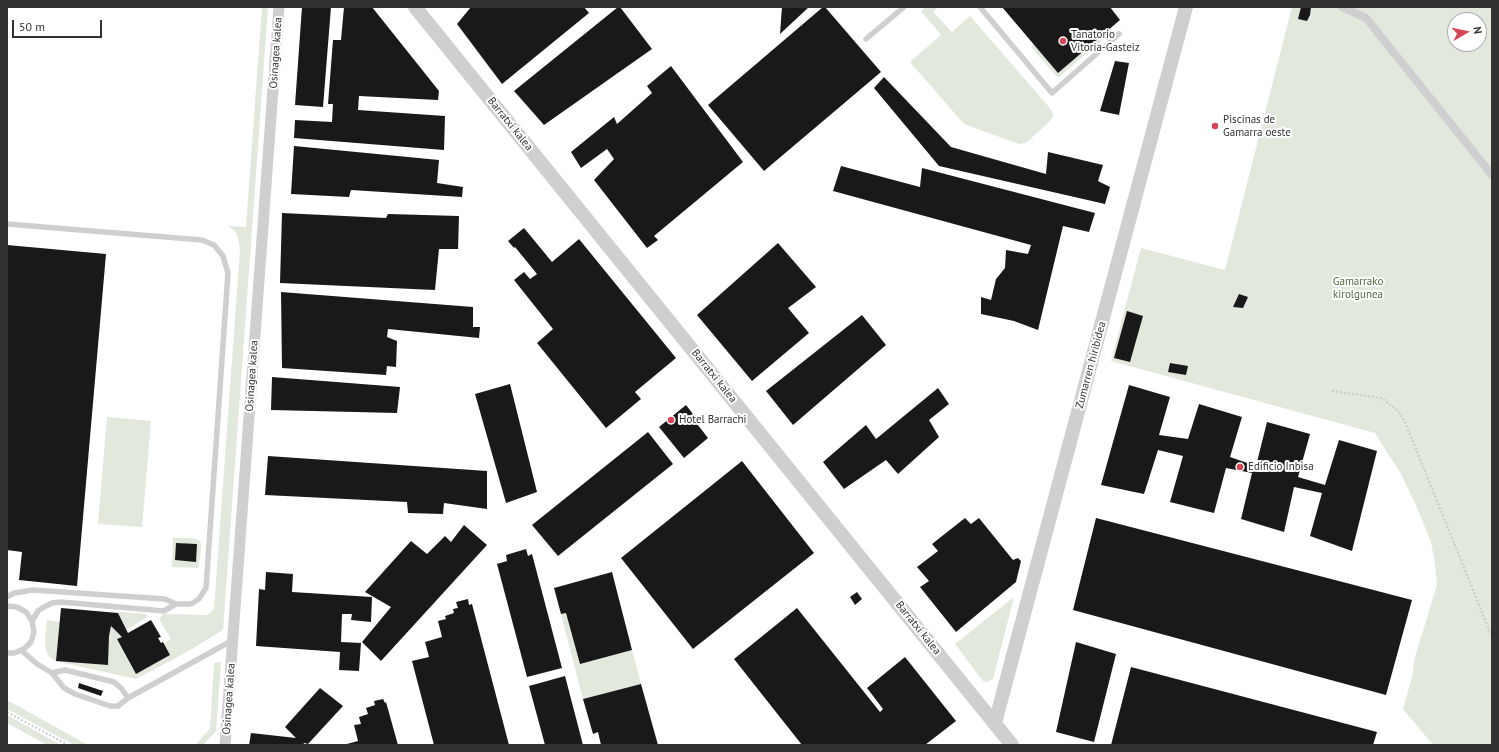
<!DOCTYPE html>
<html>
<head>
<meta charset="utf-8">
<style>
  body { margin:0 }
  #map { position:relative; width:1499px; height:752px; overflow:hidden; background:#fff; font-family:"PT Sans",sans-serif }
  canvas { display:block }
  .frame { position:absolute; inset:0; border:8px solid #323232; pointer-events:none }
  .north { position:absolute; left:1447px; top:12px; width:40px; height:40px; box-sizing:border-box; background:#fff; border:1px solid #adadad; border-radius:50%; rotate:81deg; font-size:11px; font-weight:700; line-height:16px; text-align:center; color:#323232 }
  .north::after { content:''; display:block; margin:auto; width:14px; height:18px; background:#d74657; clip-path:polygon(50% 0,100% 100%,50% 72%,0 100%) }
  .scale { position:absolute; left:12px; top:20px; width:90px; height:18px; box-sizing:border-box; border:2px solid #323232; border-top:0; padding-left:5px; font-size:12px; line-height:14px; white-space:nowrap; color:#323232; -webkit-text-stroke:3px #fff; paint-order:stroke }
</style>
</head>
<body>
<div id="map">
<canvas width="1499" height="752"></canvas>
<div class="frame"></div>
<div class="north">N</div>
<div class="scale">50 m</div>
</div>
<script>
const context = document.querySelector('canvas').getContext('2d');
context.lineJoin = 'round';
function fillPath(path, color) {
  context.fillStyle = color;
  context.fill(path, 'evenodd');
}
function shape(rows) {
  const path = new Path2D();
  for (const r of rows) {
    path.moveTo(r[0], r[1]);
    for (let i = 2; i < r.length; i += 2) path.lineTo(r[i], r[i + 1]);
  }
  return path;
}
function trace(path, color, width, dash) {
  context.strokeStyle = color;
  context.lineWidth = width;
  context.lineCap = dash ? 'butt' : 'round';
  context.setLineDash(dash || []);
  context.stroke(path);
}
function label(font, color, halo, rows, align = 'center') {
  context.font = font + ' "PT Sans",sans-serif';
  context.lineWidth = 4;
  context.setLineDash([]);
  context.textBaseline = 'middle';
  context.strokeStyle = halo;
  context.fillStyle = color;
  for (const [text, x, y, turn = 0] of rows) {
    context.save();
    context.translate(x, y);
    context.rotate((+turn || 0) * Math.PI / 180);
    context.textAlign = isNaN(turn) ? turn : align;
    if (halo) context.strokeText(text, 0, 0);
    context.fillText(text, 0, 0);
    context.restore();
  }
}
fillPath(shape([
  [262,7,268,7,223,630,185,653,136,679,55,661,50,657,46,651,45,640,47,620,60,622,56,661,108,665,109,636,111,626,122,637,117,639,136,674,170,655,164,644,171,639,159,619,163,614,205,615,210,614,214,609,240,250,238,238,235,231,228,226,246,227],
  [925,7,938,7,933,12,952,32,970,16,1049,107,1052,112,1053,116,1050,121,1026,143,1019,144,964,124,910,62,941,35,921,11],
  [1292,7,1492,7,1492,745,1433,745,1403,709,1412,677,1415,657,1437,585,1435,564,1431,542,1416,505,1402,476,1375,433,1111,361,1141,248,1225,270],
  [1455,20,1479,20,1479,44,1455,44],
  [1099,37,1102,40,1058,78,1031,47,1034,44,1058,73],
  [107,417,151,421,142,527,98,524],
  [173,538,191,538,199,540,201,544,201,551,198,568,172,567],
  [1014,597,993,679,987,682,983,681,955,644],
  [120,612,147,614,147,617,126,630,118,613],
  [566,613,580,664,632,650,641,684,583,699,561,614],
  [221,662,216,731,203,745,195,745,210,729,214,663],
  [7,700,88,745,74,745,7,709],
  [7,715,61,745,47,745,7,723]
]), '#e2e8dc');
fillPath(shape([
  [302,7,331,7,323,107,295,105],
  [344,7,372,7,439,91,438,100,359,96,358,110,445,116,444,150,294,138,295,120,332,122,333,104,328,104,333,40,341,40],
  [471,7,584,7,589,13,502,84,457,24],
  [618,7,620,7,652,49,544,125,514,91],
  [782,7,809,7,780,34],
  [823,7,825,7,881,72,764,171,708,105],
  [1002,7,1110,7,1120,20,1058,73],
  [1301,7,1311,7,1310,15,1307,21,1298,19],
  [1115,61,1129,63,1119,115,1100,111],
  [671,66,743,162,654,236,658,240,647,248,594,180,614,159,607,149,581,168,571,152,614,117,617,124,652,93,647,86],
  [884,77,951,147,1046,174,1048,152,1103,165,1098,181,1110,187,1105,204,939,166,874,88],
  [294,146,439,160,437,183,463,187,462,197,351,190,349,197,291,194],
  [841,166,920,187,922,168,1095,213,1089,232,1063,226,1038,330,1014,321,981,314,981,297,991,300,996,279,1005,268,1006,250,1028,254,1031,245,833,191],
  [282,213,386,218,388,214,459,216,458,249,439,249,435,290,280,283],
  [524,228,552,262,579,239,676,358,635,392,641,399,606,428,537,343,553,329,514,280,524,272,530,279,537,274,515,247,514,248,508,241],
  [778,243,816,287,788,308,809,333,752,381,697,315],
  [7,245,106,254,77,586,19,580,22,552,7,550],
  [281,292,473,307,473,327,480,327,479,338,388,329,387,337,397,341,396,367,387,366,386,375,282,368],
  [1239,294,1248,297,1243,308,1233,307],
  [1127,311,1143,316,1130,362,1114,358],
  [862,315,886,345,793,425,766,391],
  [1170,363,1188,366,1186,375,1168,372],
  [272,377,400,387,397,413,271,410],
  [510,384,537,492,506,503,475,394],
  [1129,385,1170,397,1159,435,1188,439,1199,404,1242,417,1230,457,1256,466,1267,422,1310,434,1298,477,1325,485,1339,440,1377,451,1352,551,1310,536,1322,493,1294,487,1284,532,1241,519,1252,473,1226,468,1214,513,1170,502,1183,456,1158,450,1144,494,1101,485],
  [938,388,949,404,929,420,939,437,898,474,886,460,844,489,823,462,866,425,876,439],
  [686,405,693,414,691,416,708,438,684,458,659,427],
  [648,432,673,464,558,556,532,525],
  [268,456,487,471,487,509,444,503,443,514,408,513,407,502,265,495],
  [742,461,814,553,693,649,621,558],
  [965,518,971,524,979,518,1013,560,1018,558,1021,561,1016,582,956,632,920,587,929,581,917,567,938,551,932,544],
  [1096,518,1412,600,1386,695,1073,610],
  [464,525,487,545,381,661,362,642,391,607,365,592,411,541,427,554,445,536,451,542],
  [176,543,197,544,196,562,175,560],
  [526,549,528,556,532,554,562,668,527,677,497,564,507,561,506,555],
  [266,572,293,574,292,592,372,597,371,622,351,620,352,614,342,614,341,642,361,643,359,671,339,670,340,652,256,646,259,589,265,590],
  [612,572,632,650,580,664,566,613,561,614,554,588],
  [857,592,862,599,855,605,850,597],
  [468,599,469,605,472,604,509,745,434,745,412,661,429,657,425,642,442,637,438,621,446,619,445,616,454,613,453,609,458,608,456,602],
  [61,608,118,613,128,633,151,620,161,637,158,638,161,643,163,642,170,655,136,674,117,639,122,637,111,626,109,636,108,665,56,661],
  [797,608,880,712,883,709,867,688,905,657,956,721,925,745,802,745,734,659],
  [1076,642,1116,654,1094,742,1056,732],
  [1131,667,1377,732,1373,745,1111,745],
  [565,676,583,745,545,745,529,686],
  [79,683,103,691,101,696,78,688],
  [641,684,658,745,601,745,598,732,593,734,583,699],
  [320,688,343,706,308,744,304,743,303,745,249,745,251,733,296,738,285,727],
  [383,699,385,703,386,702,398,745,343,745,358,741,354,725,361,724,359,717,368,714,366,708,375,705,374,701]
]), '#191919');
trace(shape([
  [1332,391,1382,398,1398,411,1405,422,1492,637],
  [7,712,68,745]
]), '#c9c9c9', 2, [2, 2]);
trace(shape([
  [980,7,1052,93,1119,34],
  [866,39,904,7],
  [7,224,202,240,214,245,223,256,228,273,206,588,199,599,191,604,176,604,165,599,33,590,14,593,7,597],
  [7,606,17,607,26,612,32,621,34,632,31,642,24,649,14,653,7,653],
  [32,621,38,611,44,607,52,603,61,602,164,611,176,604],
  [21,650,37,664,52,673,64,688,75,694,110,706,118,706,128,698,233,640],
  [52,673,65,670,114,682,121,688,128,698]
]), '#cfcfcf', 5.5);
trace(shape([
  [1342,7,1366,18,1492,175]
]), '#cfcfcf', 8);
trace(shape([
  [225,745,279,7]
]), '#cfcfcf', 11);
trace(shape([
  [415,7,1012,745],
  [995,723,1186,7]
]), '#cfcfcf', 14);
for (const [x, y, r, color] of [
  [1063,41,4,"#d74657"],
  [1215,126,4,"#d74657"],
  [671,420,4,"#d74657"],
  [1240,467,4,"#d74657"]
]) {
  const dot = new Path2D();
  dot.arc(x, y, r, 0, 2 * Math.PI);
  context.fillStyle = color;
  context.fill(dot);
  trace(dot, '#fff', 1.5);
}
label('11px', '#323232', '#fff', [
  ["Tanatorio",1071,35],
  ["Vitoria-Gasteiz",1071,48],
  ["Piscinas de",1223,120],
  ["Gamarra oeste",1223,133],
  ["Hotel Barrachi",679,420],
  ["Edificio Inbisa",1248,467]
], 'left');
label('11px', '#323232', '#fff', [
  ["Osinagea kalea",276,53,-86],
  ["Barratxi kalea",510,124,51],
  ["Zumarren hiribidea",1091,365,-75],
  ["Osinagea kalea",252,376,-86],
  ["Barratxi kalea",714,376,51],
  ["Barratxi kalea",918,628,51],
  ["Osinagea kalea",229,699,-86]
]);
label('11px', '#576a42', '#fff', [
  ["Gamarrako",1358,282],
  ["kirolgunea",1358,295]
]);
</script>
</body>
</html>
